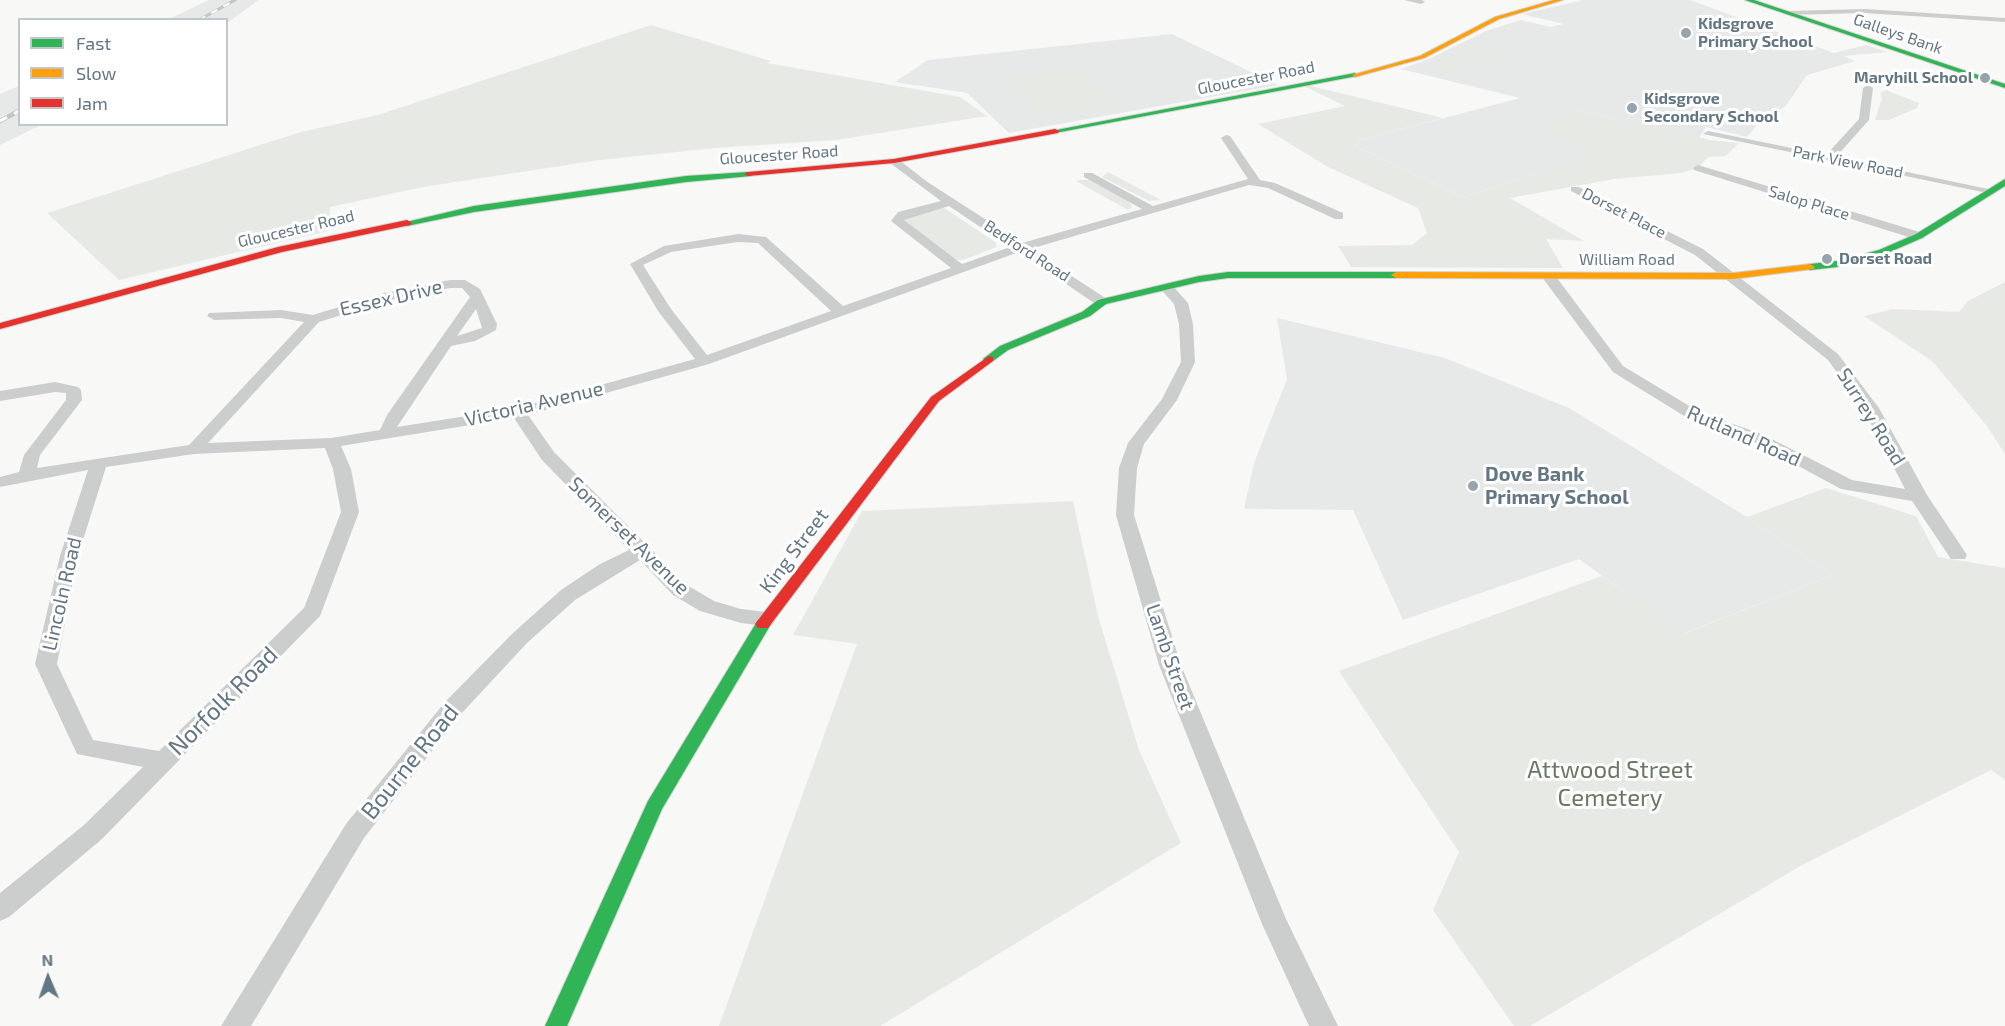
<!DOCTYPE html>
<html>
<head>
<meta charset="utf-8">
<style>
  body { margin:0 }
  #map { position:relative; width:2005px; height:1026px; overflow:hidden; background:#f8f8f7; font-family:"Exo 2",sans-serif }
  canvas { display:block }
  .legend { position:absolute; left:18px; top:18px; width:210px; height:108px; box-sizing:border-box; background:#fff; border:2px solid #c0c8cd; margin:0; padding:8px 10px; list-style:none; font-size:18px; color:#627683 }
  .legend li { display:flex; align-items:center; gap:12px; height:30px }
  .legend b { width:30px; border:2px solid #c0c8cd }
  .north { position:absolute; left:18px; top:948px; width:60px; height:60px; -webkit-text-stroke:4px #fff; paint-order:stroke; rotate:358deg; font-size:16px; font-weight:700; line-height:24px; text-align:center; color:#627683 }
  .north::after { content:''; display:block; margin:auto; width:21px; height:27px; background:#627683; clip-path:polygon(50% 0,100% 100%,50% 72%,0 100%) }
</style>
</head>
<body>
<div id="map">
<canvas width="2005" height="1026"></canvas>
<ul class="legend">
<li><b style="height:8px;background:#30b455"></b>Fast</li>
<li><b style="height:8px;background:#ff9f0a"></b>Slow</li>
<li><b style="height:8px;background:#e5322d"></b>Jam</li>
</ul>
<div class="north">N</div>
</div>
<script>
const context = document.querySelector('canvas').getContext('2d');
context.lineJoin = 'round';
function fillPath(path, color) {
  context.fillStyle = color;
  context.fill(path, 'evenodd');
}
function shape(rows) {
  const path = new Path2D();
  for (const r of rows) {
    path.moveTo(r[0], r[1]);
    for (let i = 2; i < r.length; i += 2) path.lineTo(r[i], r[i + 1]);
  }
  return path;
}
function trace(path, color, width, dash) {
  context.strokeStyle = color;
  context.lineWidth = width;
  context.lineCap = dash ? 'butt' : 'round';
  context.setLineDash(dash || []);
  context.stroke(path);
}
function label(font, color, halo, rows, align = 'center') {
  context.font = font + ' "Exo 2",sans-serif';
  context.lineWidth = 6;
  context.setLineDash([]);
  context.textBaseline = 'middle';
  context.strokeStyle = halo;
  context.fillStyle = color;
  for (const [text, x, y, turn = 0] of rows) {
    context.save();
    context.translate(x, y);
    context.rotate((+turn || 0) * Math.PI / 180);
    context.textAlign = isNaN(turn) ? turn : align;
    if (halo) context.strokeText(text, 0, 0);
    context.fillText(text, 0, 0);
    context.restore();
  }
}
fillPath(shape([
  [209,0,259,0,227,23,226,20,169,19],
  [1690,0,1834,53,1866,45,1888,52,1844,56,1855,61,1807,75,1785,107,1760,121,1747,137,1706,127,1699,138,1573,109,1585,159,1463,197,1355,146,1360,140,1520,98,1401,69,1431,58,1486,31,1511,23,1521,20,1550,27,1563,24,1522,14,1583,0],
  [1172,34,1278,85,1009,133,967,93,895,82,928,60],
  [19,86,20,124,41,125,0,145,0,94],
  [1277,318,1445,358,1569,408,1747,517,1833,575,1682,634,1579,559,1403,620,1353,510,1244,509,1254,463,1287,379]
]), '#e7e9e9');
fillPath(shape([
  [651,25,771,61,767,63,960,97,987,116,836,140,715,148,600,160,423,187,330,207,328,231,119,280,47,213,301,132,378,115],
  [1471,45,1504,53,1483,63,1450,56],
  [1447,57,1480,64,1459,75,1424,68],
  [1074,69,1125,107,1047,117,1002,77],
  [1307,85,1443,118,1360,140,1355,146,1463,197,1584,159,1582,149,1539,131,1573,109,1710,140,1739,143,1726,156,1708,157,1698,168,1681,173,1614,179,1510,198,1584,241,1546,239,1563,268,1351,267,1338,246,1412,245,1427,233,1418,208,1328,167,1258,124,1345,106,1304,86],
  [1886,90,1919,103,1917,108,1889,120,1875,120,1882,98,1880,93],
  [1108,172,1161,200,1149,201,1102,177],
  [1080,180,1090,180,1130,202,1132,208,1128,210,1076,181],
  [943,207,995,242,997,247,963,260,957,260,905,222,904,219],
  [2005,282,2005,454,1987,426,1932,361,1864,316,1893,309,1959,312,1968,301],
  [1826,488,1916,516,1938,557,2005,568,2005,780,1991,770,1802,865,1530,1026,1514,1026,1433,910,1459,852,1339,671,1602,576,1683,634,1833,575,1747,517],
  [1073,501,1098,616,1139,750,1181,843,880,1026,719,1026,857,644,793,635,862,511]
]), '#e7eae4');
const fast = shape([
  [1745,0,1754,0,2005,84,2005,88,1745,0],
  [1355,73,1357,76,1055,133,1051,131,1355,73],
  [748,172,752,174,751,176,686,182,474,212,407,226,402,223,474,206,686,176,748,172],
  [2005,179,2005,186,1922,238,1885,254,1837,267,1810,270,1805,267,1810,264,1837,261,1879,250,1916,234,2005,179],
  [1228,272,1396,272,1401,275,1396,278,1228,278,1199,282,1106,304,1090,316,1008,350,993,361,985,361,983,359,1000,346,1082,312,1098,300,1199,276,1228,272],
  [763,619,768,620,771,624,662,809,567,1026,545,1026,648,801,758,620,763,619]
]);
const slow = shape([
  [1554,0,1563,0,1499,19,1424,58,1355,77,1352,75,1420,56,1495,17,1554,0],
  [1810,264,1815,267,1813,269,1733,279,1396,278,1391,275,1396,272,1733,273,1810,264]
]);
const jam = shape([
  [1055,129,1059,131,1058,133,894,163,748,176,744,174,748,172,894,159,1055,129],
  [407,220,412,223,410,225,282,252,0,329,0,323,278,247,407,220],
  [989,356,993,357,993,361,939,401,768,628,758,628,755,624,758,620,931,397,989,356]
]);
trace(fast, '#d4d5d5', 2);
trace(slow, '#d4d5d5', 2);
trace(jam, '#d4d5d5', 2);
fillPath(shape([
  [1404,0,1422,0,1425,2,1421,4,1404,0],
  [1865,9,2005,18,2005,22,1865,13,1787,15,1783,13,1787,11,1865,9],
  [1868,85,1873,88,1869,120,1836,157,1988,189,1994,192,1992,194,1703,134,1708,131,1826,155,1859,119,1863,88,1868,85],
  [1226,135,1230,136,1260,180,1275,183,1343,213,1343,219,1335,219,1268,188,1249,185,1030,249,1107,299,1107,305,1097,305,1019,252,709,364,528,415,554,452,687,585,714,601,741,609,766,612,773,614,776,619,773,624,766,626,741,623,700,611,673,595,640,560,575,600,527,643,461,714,364,838,251,1026,221,1026,346,824,445,702,513,633,561,590,600,564,629,550,542,460,514,418,341,446,351,469,359,512,320,616,102,839,9,917,0,921,0,893,84,825,143,767,77,754,35,664,60,556,88,470,0,487,0,477,19,472,24,455,66,400,66,393,55,392,0,401,0,391,55,382,78,387,81,390,82,400,40,455,37,468,189,445,304,322,281,318,214,320,207,316,209,313,281,310,313,315,384,293,450,280,465,280,480,289,497,324,496,330,475,341,451,346,397,427,517,408,695,359,658,311,630,264,664,246,738,234,766,237,843,306,951,268,891,221,898,212,941,201,890,163,890,159,898,159,926,181,1022,243,1142,209,1084,177,1084,173,1092,173,1153,206,1248,179,1221,138,1226,135],
  [949,206,1010,247,962,264,904,220,949,206],
  [738,242,758,243,831,311,707,355,671,309,643,265,671,252,738,242],
  [450,288,462,288,470,297,387,415,380,430,331,438,208,443,319,322,386,301,450,288],
  [476,309,482,328,457,336,476,309],
  [325,448,333,469,341,512,304,608,159,751,93,740,57,664,78,556,106,467,194,454,325,448],
  [1698,165,1923,233,1925,236,1923,239,1915,239,1694,170,1693,168,1698,165],
  [1571,187,1579,187,1703,249,1838,354,1879,408,1927,495,1967,555,1965,559,1951,559,1912,501,1841,489,1750,440,1689,419,1613,372,1544,280,1544,274,1554,274,1623,366,1701,413,1762,434,1852,480,1905,489,1863,409,1828,360,1695,255,1571,191,1571,187],
  [1166,283,1171,284,1188,303,1193,324,1195,362,1177,400,1144,444,1137,468,1134,515,1181,665,1286,919,1338,1026,1309,1026,1262,924,1159,665,1116,515,1119,468,1128,443,1162,399,1181,362,1179,324,1174,304,1159,287,1166,283]
]), '#cccece');
fillPath(fast, '#30b455');
fillPath(slow, '#ff9f0a');
fillPath(jam, '#e5322d');
const railFar1 = shape([
  [199,20,235,0],
  [16,113,20,111]
]);
const rail = shape([
  [0,121,19,111]
]);
trace(railFar1, '#c2c4c5', 3);
trace(rail, '#c2c4c5', 4.5);
trace(railFar1, '#fff', 2, [7]);
trace(rail, '#fff', 3, [8]);
for (const [x, y, r, color] of [
  [1686,33,6,"#96a4ac"],
  [1985,78,6,"#96a4ac"],
  [1632,108,6,"#96a4ac"],
  [1827,259,6,"#96a4ac"],
  [1473,486,6,"#96a4ac"]
]) {
  const dot = new Path2D();
  dot.arc(x, y, r, 0, 2 * Math.PI);
  context.fillStyle = color;
  context.fill(dot);
  trace(dot, '#fff', 2);
}
label('bold 16px', '#627683', '#fff', [
  ["Kidsgrove",1698,24],
  ["Primary School",1698,42],
  ["Maryhill School",1973,78,"right"],
  ["Kidsgrove",1644,99],
  ["Secondary School",1644,117],
  ["Dorset Road",1839,259]
], 'left');
label('16px', '#627683', '#fff', [
  ["Galleys Bank",1898,34,19],
  ["Gloucester Road",1256,78,-11],
  ["Gloucester Road",779,155,-4],
  ["Park View Road",1848,162,11],
  ["Salop Place",1809,203,17],
  ["Dorset Place",1624,213,27],
  ["Gloucester Road",296,229,-13],
  ["Bedford Road",1027,251,33],
  ["William Road",1627,260]
]);
label('20px', '#627683', '#fff', [
  ["Essex Drive",391,298,-13],
  ["Victoria Avenue",534,404,-13],
  ["Surrey Road",1871,417,58],
  ["Rutland Road",1744,436,24],
  ["Somerset Avenue",629,536,44],
  ["King Street",794,551,-53],
  ["Lincoln Road",62,594,-77],
  ["Lamb Street",1170,657,71]
]);
label('bold 20px', '#627683', '#fff', [
  ["Dove Bank",1485,474],
  ["Primary School",1485,497]
], 'left');
label('24px', '#627683', '#fff', [
  ["Norfolk Road",223,701,-45],
  ["Bourne Road",410,762,-51]
]);
label('24px', '#677a61', '#fff', [
  ["Attwood Street",1610,770],
  ["Cemetery",1610,798]
]);
</script>
</body>
</html>
